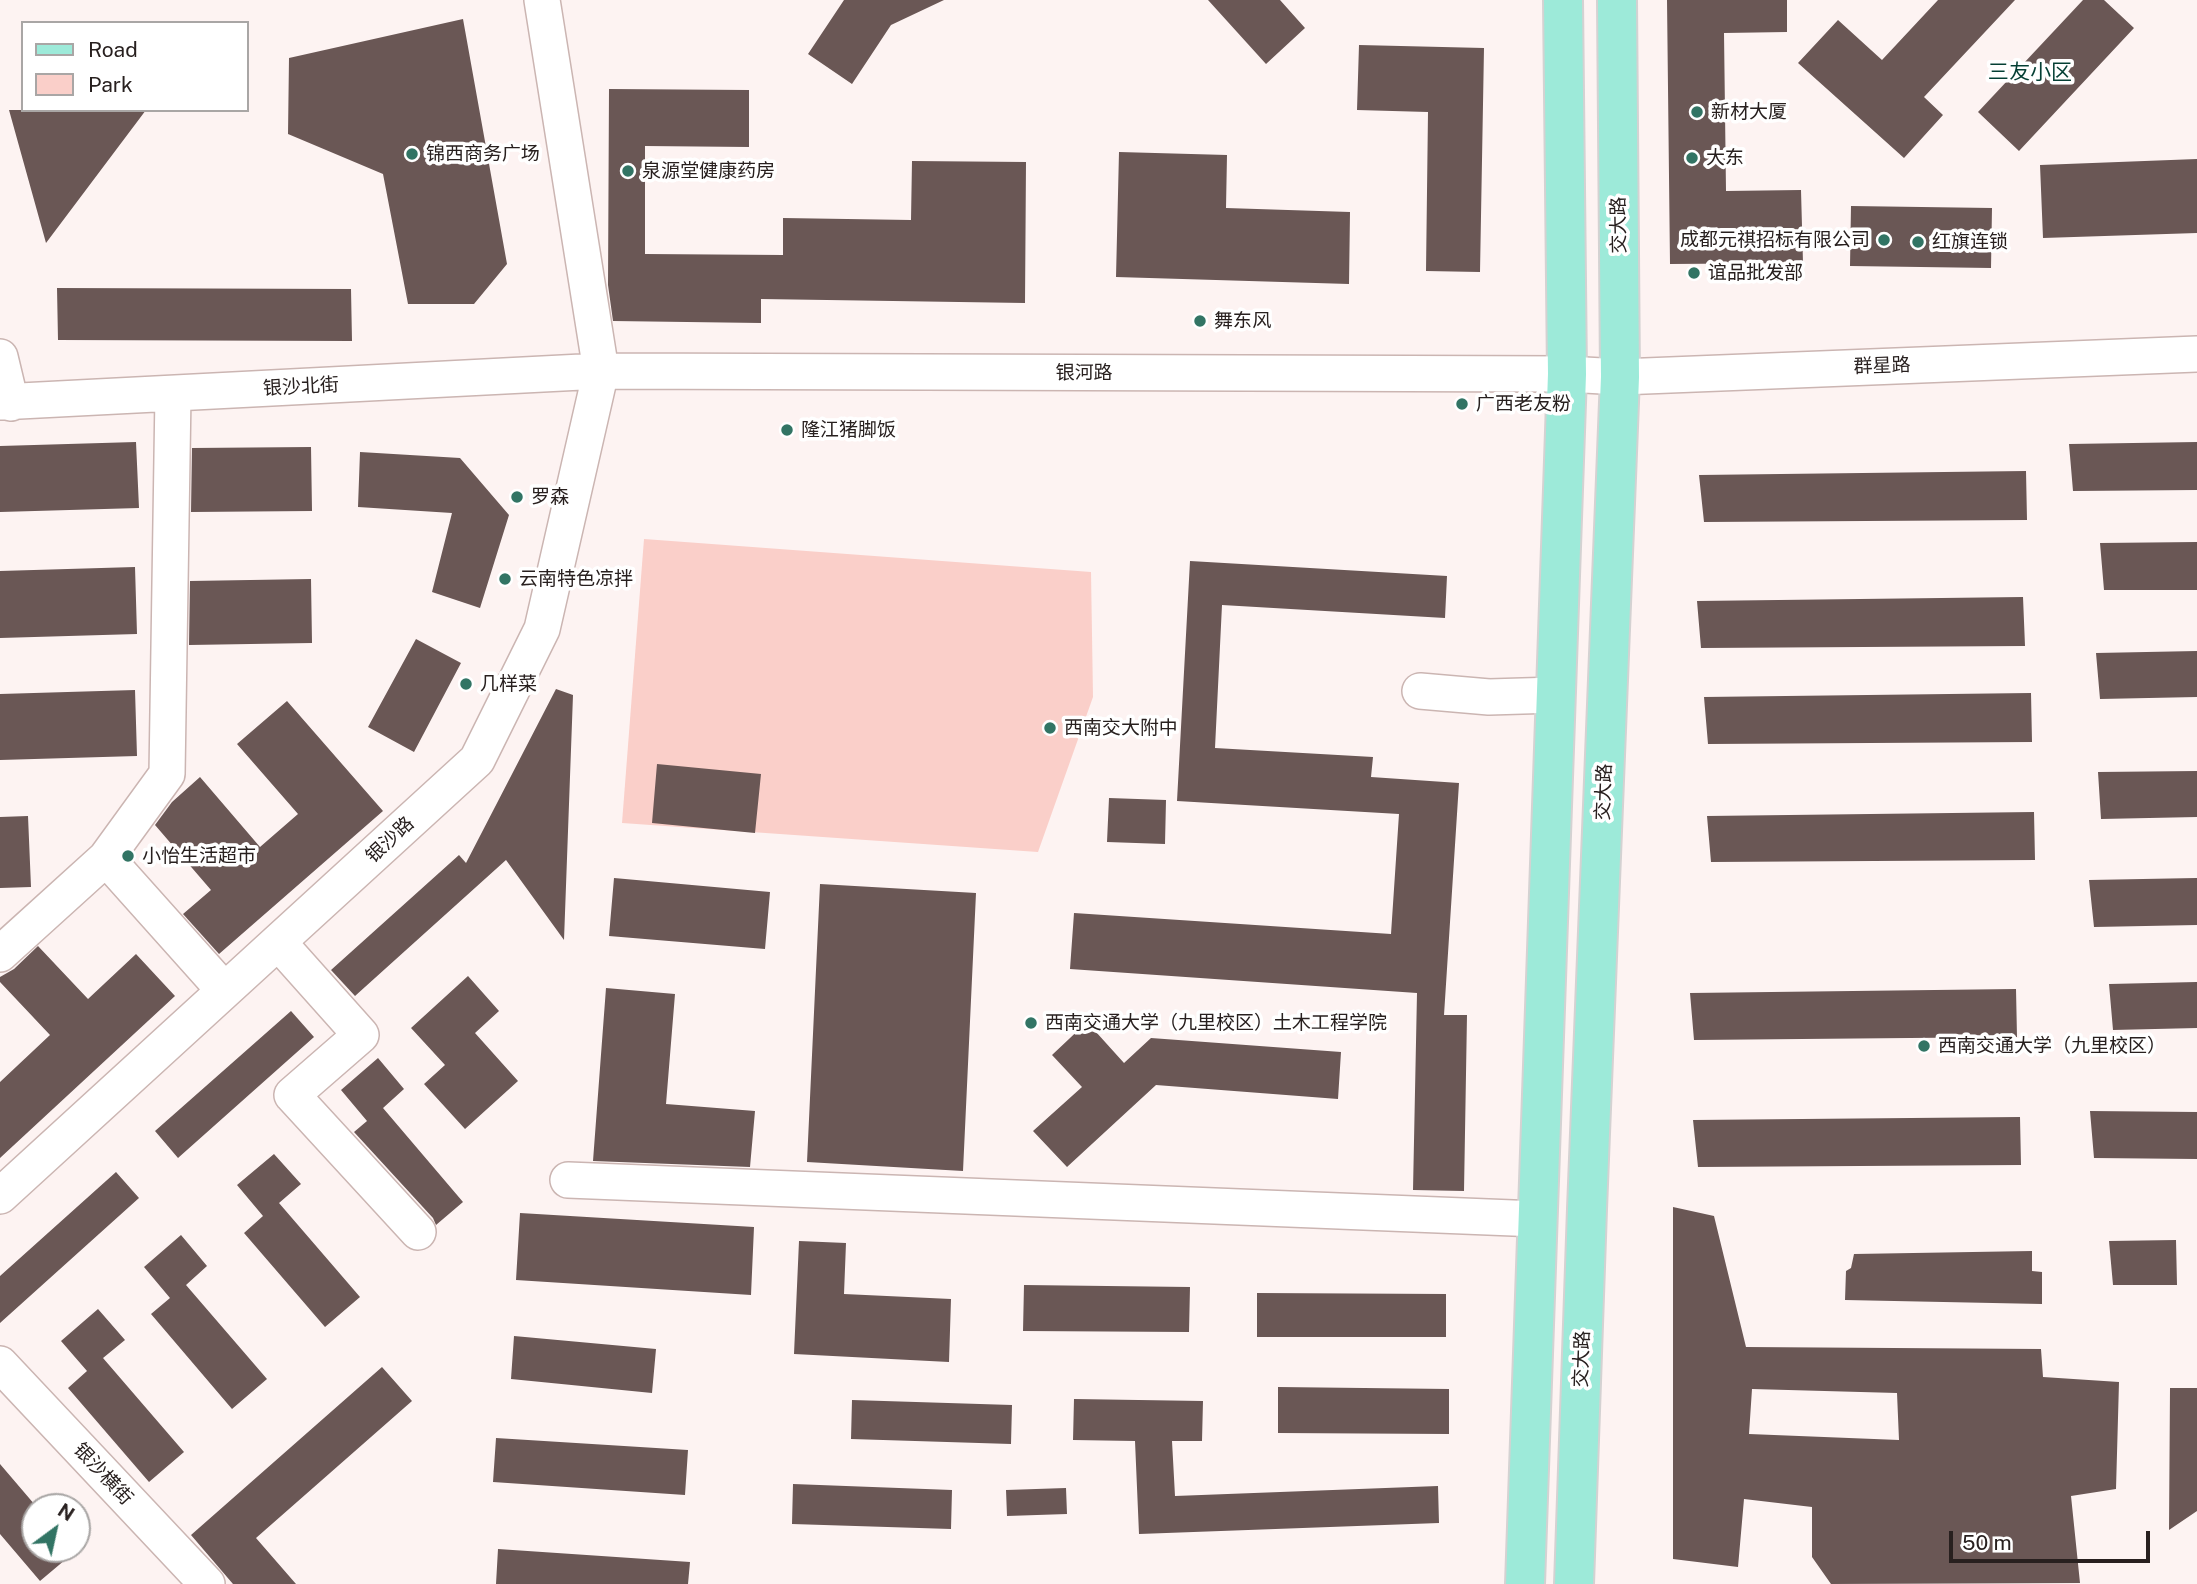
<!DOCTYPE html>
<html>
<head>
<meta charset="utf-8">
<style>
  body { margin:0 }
  #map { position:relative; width:2197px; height:1584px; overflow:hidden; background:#fdf3f2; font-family:"Public Sans",sans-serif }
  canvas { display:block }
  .legend { position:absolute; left:21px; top:21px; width:228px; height:91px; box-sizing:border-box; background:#fff; border:2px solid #a9a6a5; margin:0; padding:9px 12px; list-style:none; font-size:21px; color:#28201f }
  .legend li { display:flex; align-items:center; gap:14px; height:35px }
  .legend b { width:35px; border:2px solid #a9a6a5 }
  .north { position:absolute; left:21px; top:1493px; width:70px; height:70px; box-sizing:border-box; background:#fff; border:2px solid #a9a6a5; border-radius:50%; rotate:33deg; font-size:19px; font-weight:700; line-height:28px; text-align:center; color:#28201f }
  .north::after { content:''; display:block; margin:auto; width:24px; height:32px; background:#327464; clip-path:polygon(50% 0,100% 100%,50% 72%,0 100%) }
  .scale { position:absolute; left:1949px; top:1531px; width:201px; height:32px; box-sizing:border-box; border:4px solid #28201f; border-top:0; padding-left:9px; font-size:21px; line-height:24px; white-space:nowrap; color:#28201f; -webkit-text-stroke:5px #fff; paint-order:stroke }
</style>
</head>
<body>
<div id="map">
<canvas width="2197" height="1584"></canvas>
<ul class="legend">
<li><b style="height:9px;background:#9dead9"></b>Road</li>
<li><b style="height:19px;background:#facfc9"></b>Park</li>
</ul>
<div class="north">N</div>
<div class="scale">50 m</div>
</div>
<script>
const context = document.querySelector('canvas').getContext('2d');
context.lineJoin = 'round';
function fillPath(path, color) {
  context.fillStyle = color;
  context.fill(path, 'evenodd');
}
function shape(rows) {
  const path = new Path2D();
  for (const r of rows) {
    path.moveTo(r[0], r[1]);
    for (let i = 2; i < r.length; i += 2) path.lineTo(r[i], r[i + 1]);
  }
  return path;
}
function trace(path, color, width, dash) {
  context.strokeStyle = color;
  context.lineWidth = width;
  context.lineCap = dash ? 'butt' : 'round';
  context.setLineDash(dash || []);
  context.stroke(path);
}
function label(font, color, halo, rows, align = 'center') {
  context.font = font + ' "Public Sans","Noto Sans SC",sans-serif';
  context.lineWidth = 7;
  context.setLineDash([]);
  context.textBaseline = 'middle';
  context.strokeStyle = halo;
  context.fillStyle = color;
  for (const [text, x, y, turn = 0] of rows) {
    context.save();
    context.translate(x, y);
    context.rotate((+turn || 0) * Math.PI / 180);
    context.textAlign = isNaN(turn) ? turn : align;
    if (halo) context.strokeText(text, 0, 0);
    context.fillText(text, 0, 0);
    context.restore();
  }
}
fillPath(shape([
  [644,539,1091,572,1093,697,1038,852,622,823]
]), '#facfc9');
fillPath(shape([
  [844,0,944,0,891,25,852,84,808,54],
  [1208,0,1280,0,1305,28,1266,64],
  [1667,0,1787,0,1787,32,1724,33,1726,191,1801,190,1803,263,1670,264],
  [1938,0,2015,0,1924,97,1943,115,1904,158,1798,63,1838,20,1882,60],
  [2083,0,2104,0,2134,28,2019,151,1978,112],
  [463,19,507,264,474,304,408,304,383,174,288,134,289,58],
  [1359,45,1484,48,1480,272,1426,271,1428,112,1357,110],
  [609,89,749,90,749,147,645,146,645,254,783,255,783,218,911,220,912,161,1026,162,1025,303,761,299,761,323,613,321,608,285],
  [9,110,146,110,46,243],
  [1119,152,1227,155,1226,208,1350,212,1349,284,1116,277],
  [2197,159,2197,233,2043,238,2040,165],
  [1851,206,1992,208,1991,268,1850,266],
  [57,288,351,289,352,341,58,340],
  [136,442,139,508,0,512,0,446],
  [2197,442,2197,490,2073,491,2069,444],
  [311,447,312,511,191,512,192,448],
  [360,452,460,458,509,515,480,608,432,592,452,513,358,507],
  [2026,471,2027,520,1704,522,1699,475],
  [2197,542,2197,590,2104,590,2100,543],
  [1190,561,1447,576,1445,618,1222,605,1215,748,1373,757,1371,777,1459,783,1444,1015,1467,1015,1464,1191,1413,1190,1417,993,1070,969,1074,913,1391,934,1399,814,1177,801],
  [135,567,137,634,0,638,0,571],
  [311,579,312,643,189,645,190,581],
  [2023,597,2025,646,1701,648,1697,601],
  [416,639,461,663,414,752,368,727],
  [2197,651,2197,697,2100,699,2096,653],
  [556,689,573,695,564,940,506,860,355,996,331,970,459,855,466,863],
  [135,690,137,756,0,760,0,694],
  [2031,693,2032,742,1708,744,1704,697],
  [287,701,383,811,219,954,183,914,211,890,155,825,172,802,200,777,260,847,298,814,237,744],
  [657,764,761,774,755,833,652,823],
  [2197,771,2197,817,2101,819,2098,772],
  [1109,798,1166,800,1165,844,1107,842],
  [2034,812,2035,860,1711,862,1707,816],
  [28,816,31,887,0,888,0,817],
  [614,878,770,892,765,949,609,936],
  [2197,878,2197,925,2094,927,2089,880],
  [820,884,976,893,963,1171,807,1162],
  [38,946,88,999,136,954,175,996,0,1158,0,1082,50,1035,0,982,0,977,14,969],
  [468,976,499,1011,475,1033,518,1081,465,1129,424,1084,445,1065,411,1028],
  [2197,982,2197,1028,2113,1030,2109,984],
  [606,988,675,994,666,1104,755,1111,750,1167,593,1161],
  [2016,989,2017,1037,1694,1040,1690,993],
  [291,1011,314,1037,178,1158,155,1131],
  [1087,1022,1124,1063,1151,1038,1341,1052,1338,1099,1156,1085,1067,1167,1033,1131,1082,1087,1052,1055],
  [378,1058,404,1089,383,1108,463,1202,436,1225,433,1218,354,1132,367,1121,341,1090],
  [2090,1111,2197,1112,2197,1159,2094,1158],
  [2020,1117,2021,1165,1698,1167,1693,1120],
  [274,1154,301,1184,279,1203,360,1297,325,1327,244,1233,263,1216,237,1185],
  [116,1172,139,1198,0,1323,0,1276],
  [1673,1207,1714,1216,1746,1347,2041,1349,2043,1377,2119,1382,2116,1489,2071,1496,2080,1583,1831,1584,1812,1557,1812,1507,1744,1499,1738,1567,1673,1559],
  [1752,1389,1897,1393,1899,1440,1749,1434],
  [520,1213,754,1227,751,1295,516,1280],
  [181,1235,207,1266,186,1285,267,1379,232,1409,151,1314,170,1298,144,1267],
  [2176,1240,2177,1285,2113,1285,2109,1241],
  [799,1241,846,1243,844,1294,951,1299,949,1362,794,1354],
  [2032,1251,2032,1271,2042,1272,2042,1304,1845,1300,1846,1271,1851,1268,1854,1254],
  [1024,1285,1190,1287,1189,1332,1023,1331],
  [1257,1293,1446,1294,1446,1337,1257,1337],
  [98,1309,125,1340,103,1358,184,1452,149,1482,68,1388,87,1371,61,1341],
  [514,1336,656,1349,652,1393,511,1379],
  [382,1367,412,1401,256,1538,296,1584,233,1584,191,1535],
  [1278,1387,1449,1389,1449,1434,1278,1433],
  [2170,1388,2197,1388,2197,1511,2169,1530],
  [1074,1399,1203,1401,1202,1441,1172,1441,1175,1496,1438,1486,1439,1523,1139,1534,1135,1441,1073,1440],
  [852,1400,1012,1405,1011,1444,851,1439],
  [496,1438,688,1450,685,1495,493,1482],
  [0,1464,35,1505,35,1549,78,1549,40,1581,0,1534],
  [793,1484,952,1490,951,1529,792,1524],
  [1066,1488,1067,1514,1007,1516,1006,1490],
  [498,1549,690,1562,688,1584,496,1584]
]), '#6a5755');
const minor = shape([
  [0,357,11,403],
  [0,402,601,371,1567,374,1620,377,2197,354],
  [1420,691,1489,697,1556,695],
  [106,858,167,774,173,394],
  [278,942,361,1035,292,1095,418,1232],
  [0,954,106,858,224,990],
  [568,1180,1538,1219],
  [0,1196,477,760,542,629,601,371,542,0],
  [0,1364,207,1584]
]);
const major = shape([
  [1525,1584,1567,374,1563,0],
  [1574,1584,1587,1209,1620,377,1617,0]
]);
trace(minor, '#cbb5b2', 38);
trace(major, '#d4d2d2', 42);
trace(minor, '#fff', 35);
trace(major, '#9dead9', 38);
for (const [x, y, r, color] of [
  [1697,112,7,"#327464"],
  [412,154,7,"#327464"],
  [1692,158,7,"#327464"],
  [628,171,7,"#327464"],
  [1884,240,7,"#327464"],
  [1918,242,7,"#327464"],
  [1694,273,7,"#327464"],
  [1200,321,7,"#327464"],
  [1462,404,7,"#327464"],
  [787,430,7,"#327464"],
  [517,497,7,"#327464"],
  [505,579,7,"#327464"],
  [466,684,7,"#327464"],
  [1050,728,7,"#327464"],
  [128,856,7,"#327464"],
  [1031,1023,7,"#327464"],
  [1924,1046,7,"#327464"]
]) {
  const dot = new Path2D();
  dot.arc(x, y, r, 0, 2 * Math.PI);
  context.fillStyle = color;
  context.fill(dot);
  trace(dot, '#fff', 2.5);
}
label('19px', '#28201f', '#fff', [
  ["新材大厦",1711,112],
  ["锦西商务广场",426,154],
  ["大东",1706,158],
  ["泉源堂健康药房",642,171],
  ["成都元祺招标有限公司",1870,240,"right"],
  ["红旗连锁",1932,242],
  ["谊品批发部",1708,273],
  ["舞东风",1214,321],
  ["广西老友粉",1476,404],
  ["隆江猪脚饭",801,430],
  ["罗森",531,497],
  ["云南特色凉拌",519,579],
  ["几样菜",480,684],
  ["西南交大附中",1064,728],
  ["小怡生活超市",142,856],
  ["西南交通大学（九里校区）土木工程学院",1045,1023],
  ["西南交通大学（九里校区）",1938,1046]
], 'left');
label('19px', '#28201f', '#fff', [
  ["交大路",1619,225,-91],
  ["群星路",1882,366,-2],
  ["银河路",1084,373],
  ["银沙北街",301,387,-3],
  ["交大路",1604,792,-88],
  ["银沙路",390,840,-43],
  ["交大路",1582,1359,-88],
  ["银沙横街",103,1474,47]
]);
label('21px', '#043f34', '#fff', [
  ["三友小区",2030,73]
]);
</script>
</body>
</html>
